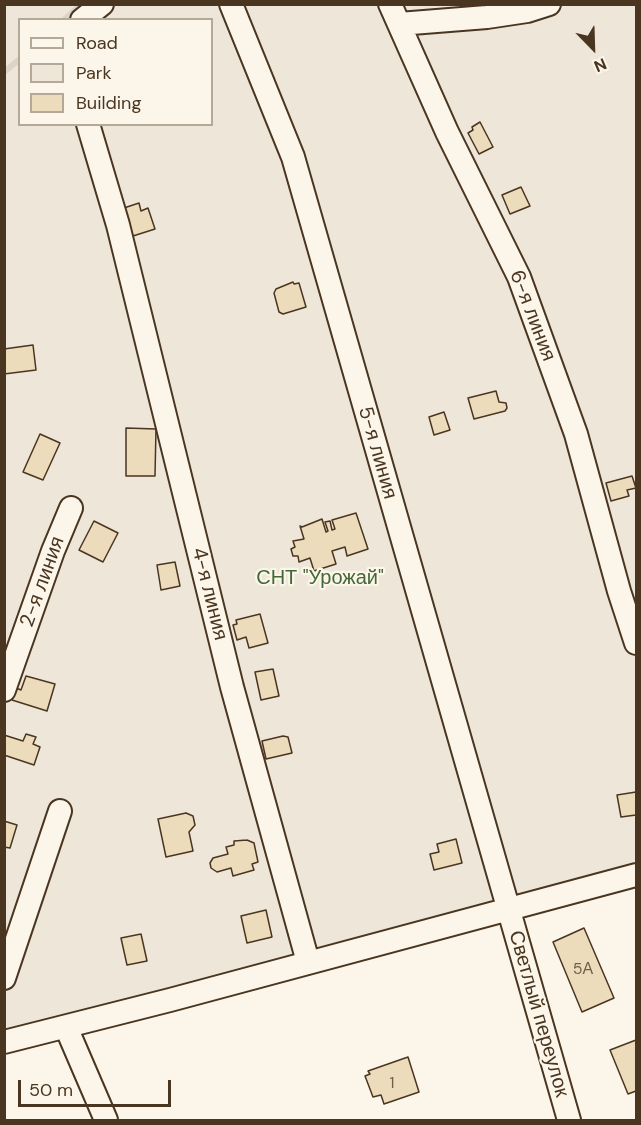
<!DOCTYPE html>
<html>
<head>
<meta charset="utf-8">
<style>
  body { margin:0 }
  #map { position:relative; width:641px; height:1125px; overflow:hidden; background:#fbf6e9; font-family:"DM Sans",sans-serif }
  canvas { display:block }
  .frame { position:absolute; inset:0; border:6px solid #4a3520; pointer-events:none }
  .legend { position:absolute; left:18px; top:18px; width:195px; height:108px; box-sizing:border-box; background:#fbf6e9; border:2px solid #b4a999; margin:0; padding:8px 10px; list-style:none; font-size:18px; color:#4a3520 }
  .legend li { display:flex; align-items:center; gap:12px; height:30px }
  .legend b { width:30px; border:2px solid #b4a999 }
  .north { position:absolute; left:563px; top:18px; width:60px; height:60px; -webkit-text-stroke:4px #fbf6e9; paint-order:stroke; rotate:157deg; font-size:16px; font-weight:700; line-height:24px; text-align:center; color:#4a3520 }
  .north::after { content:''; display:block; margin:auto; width:21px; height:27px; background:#4a3520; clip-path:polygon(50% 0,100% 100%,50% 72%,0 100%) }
  .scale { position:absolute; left:18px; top:1080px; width:153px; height:27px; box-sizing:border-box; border:3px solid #4a3520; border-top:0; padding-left:8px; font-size:18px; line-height:21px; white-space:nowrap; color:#4a3520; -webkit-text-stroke:4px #fbf6e9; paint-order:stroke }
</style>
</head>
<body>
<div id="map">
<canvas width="641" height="1125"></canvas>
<div class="frame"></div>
<ul class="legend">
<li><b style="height:8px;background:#fbf6e9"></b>Road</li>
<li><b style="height:16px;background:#ede6d9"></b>Park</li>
<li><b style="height:16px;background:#ecdcbc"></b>Building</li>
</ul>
<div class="north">N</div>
<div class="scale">50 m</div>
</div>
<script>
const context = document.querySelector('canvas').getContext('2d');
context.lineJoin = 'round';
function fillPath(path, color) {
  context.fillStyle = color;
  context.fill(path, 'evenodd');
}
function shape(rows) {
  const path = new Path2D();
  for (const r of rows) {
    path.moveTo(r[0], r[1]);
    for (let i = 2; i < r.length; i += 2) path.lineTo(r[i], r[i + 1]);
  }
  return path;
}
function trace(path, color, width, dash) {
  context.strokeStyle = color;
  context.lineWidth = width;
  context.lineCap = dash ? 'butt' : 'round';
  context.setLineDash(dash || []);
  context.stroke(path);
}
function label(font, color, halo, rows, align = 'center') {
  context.font = font + ' "DM Sans",sans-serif';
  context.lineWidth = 4.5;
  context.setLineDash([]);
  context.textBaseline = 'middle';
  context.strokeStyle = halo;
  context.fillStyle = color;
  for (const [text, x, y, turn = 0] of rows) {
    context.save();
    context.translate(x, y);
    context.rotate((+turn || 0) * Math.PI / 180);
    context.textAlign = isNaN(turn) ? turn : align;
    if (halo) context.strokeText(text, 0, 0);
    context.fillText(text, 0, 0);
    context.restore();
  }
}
const green = shape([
  [4,5,636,5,636,875,5,1042,4,5],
  [20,20,212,20,212,124,20,124,20,20]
]);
fillPath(green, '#ede6d9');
trace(green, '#887966', 1.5);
trace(shape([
  [64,20,82,4],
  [4,72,20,59]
]), '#dcd4c6', 6);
const building = shape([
  [480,122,493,147,479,154,468,133,473,130,472,127,480,122],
  [521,187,530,206,510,214,502,195,521,187],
  [139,203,141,211,148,208,155,229,133,236,124,208,139,203],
  [293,282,294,284,299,283,306,307,283,314,279,312,274,293,276,289,293,282],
  [33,345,36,370,4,374,4,349,33,345],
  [496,391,499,402,506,403,507,408,505,411,474,419,468,398,496,391],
  [444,412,450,430,434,435,429,417,444,412],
  [126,428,156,429,155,476,126,476,126,428],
  [40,434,60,443,43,480,23,472,40,434],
  [632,476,636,488,627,490,629,496,611,501,606,483,632,476],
  [356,513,368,549,347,556,345,547,332,551,336,564,314,571,310,558,299,562,298,556,293,556,291,549,295,547,293,541,304,539,300,526,302,527,322,519,326,532,328,531,325,522,330,521,332,530,335,529,332,520,356,513],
  [94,521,118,533,103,562,79,550,94,521],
  [175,562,180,586,161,590,157,565,175,562],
  [260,614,268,643,249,648,246,637,237,640,233,625,237,624,236,620,260,614],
  [273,669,279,696,261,700,255,672,273,669],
  [26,676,55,684,47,711,12,700,16,688,21,690,26,676],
  [26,734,36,737,33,744,40,747,34,765,4,755,4,735,23,741,26,734],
  [283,736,288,737,292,753,266,759,262,741,283,736],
  [636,792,636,815,621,817,617,795,636,792],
  [186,813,193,816,195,825,189,832,193,851,166,857,158,819,186,813],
  [4,821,17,825,10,848,4,847,4,821],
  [456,839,462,863,434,870,430,854,439,852,437,844,456,839],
  [247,840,254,843,258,862,252,864,254,870,233,876,231,868,217,872,211,868,210,863,213,858,228,854,226,847,234,845,234,841,247,840],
  [266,910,272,937,247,943,241,916,266,910],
  [584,928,614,998,582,1012,553,942,584,928],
  [141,934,147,961,127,965,121,938,141,934],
  [636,1040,636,1091,628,1094,610,1050,636,1040],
  [408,1057,419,1092,384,1104,381,1095,373,1097,365,1076,370,1074,368,1071,408,1057]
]);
fillPath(building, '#ecdcbc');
trace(building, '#4a3520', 1.5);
const minor = shape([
  [231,4,293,157,569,1120],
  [390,4,447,132,519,277,576,434,619,591,636,643],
  [82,20,102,4],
  [399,24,487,17,527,11,549,4],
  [88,124,118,225,232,687,308,962],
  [4,690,53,551,71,508],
  [4,978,60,811],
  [66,1027,106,1120],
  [4,1042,170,1000,636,875]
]);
trace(minor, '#4a3520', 26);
trace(minor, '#fbf6e9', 22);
label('16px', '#725f47', null, [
  ["5А",583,970],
  ["1",392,1084]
]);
label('20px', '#4a3520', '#fbf6e9', [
  ["6-я линия",532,316,69],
  ["5-я линия",377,453,74],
  ["2-я линия",43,582,-70],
  ["4-я линия",209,594,76],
  ["Светлый переулок",538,1014,74]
]);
label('20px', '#436837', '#fbf6e9', [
  ["СНТ \"Урожай\"",320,579]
]);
</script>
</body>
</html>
